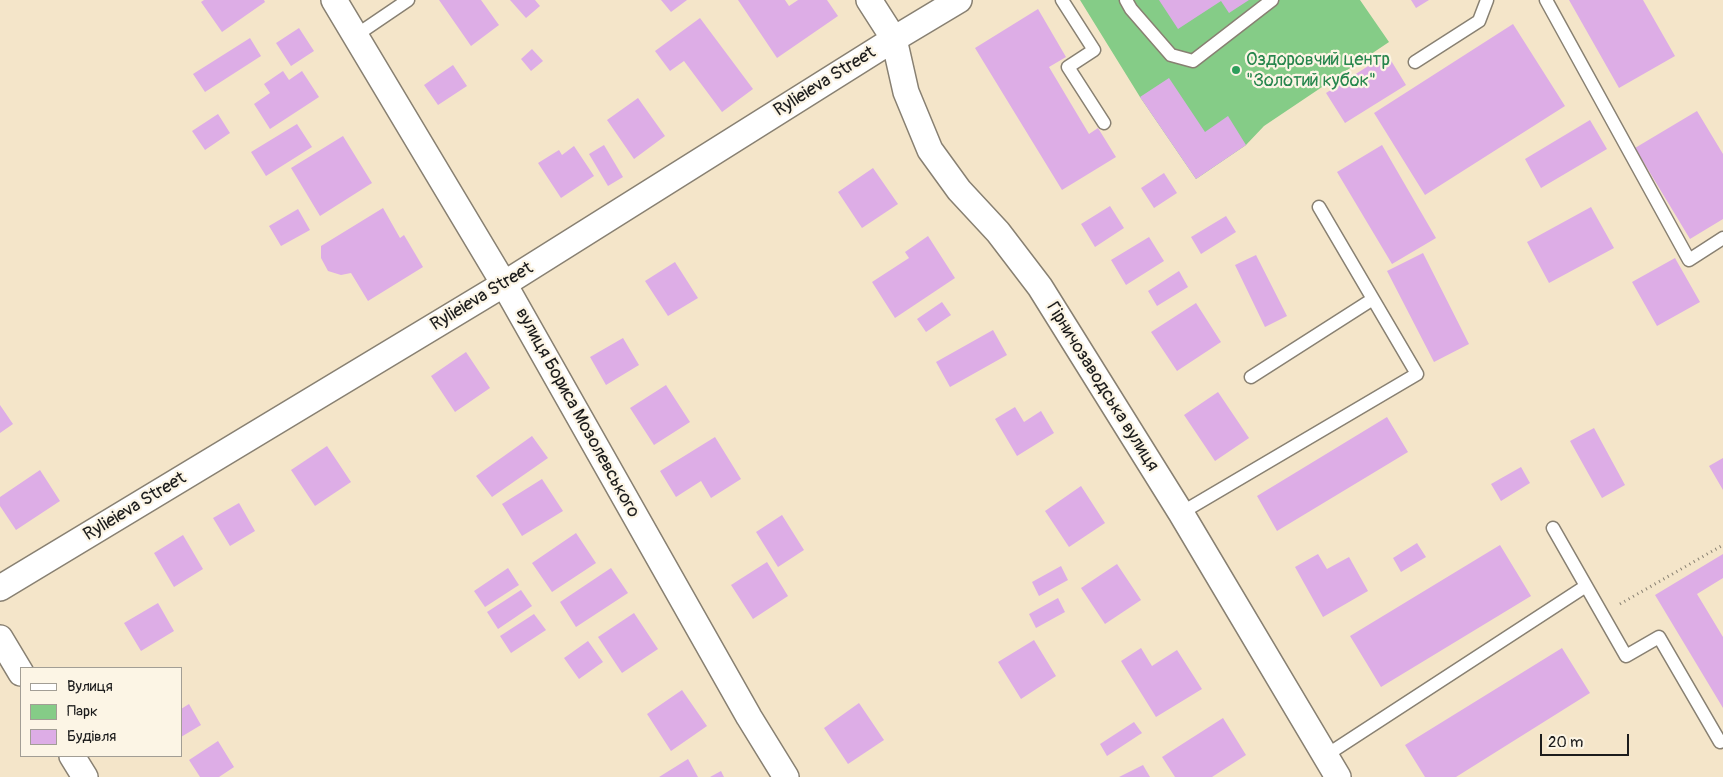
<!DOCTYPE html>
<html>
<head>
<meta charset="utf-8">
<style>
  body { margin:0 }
  #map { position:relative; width:1723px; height:777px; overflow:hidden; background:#f4e5c9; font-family:Pangolin,sans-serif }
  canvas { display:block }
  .legend { position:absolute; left:20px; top:667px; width:162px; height:90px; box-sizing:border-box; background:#fcf5e5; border:1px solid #a29e95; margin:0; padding:6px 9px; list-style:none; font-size:15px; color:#1c1c1c }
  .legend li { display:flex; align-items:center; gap:10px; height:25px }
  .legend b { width:25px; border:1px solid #a29e95 }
  .scale { position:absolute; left:1540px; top:734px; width:89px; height:22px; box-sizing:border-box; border:2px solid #1c1c1c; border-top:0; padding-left:6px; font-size:15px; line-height:18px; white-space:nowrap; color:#1c1c1c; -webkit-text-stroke:4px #fcf5e5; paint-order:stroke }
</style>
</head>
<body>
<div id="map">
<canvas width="1723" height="777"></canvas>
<ul class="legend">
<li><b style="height:6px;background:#fff"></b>Вулиця</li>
<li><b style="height:14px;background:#85cc87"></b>Парк</li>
<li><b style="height:14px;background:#ddade6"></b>Будівля</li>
</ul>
<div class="scale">20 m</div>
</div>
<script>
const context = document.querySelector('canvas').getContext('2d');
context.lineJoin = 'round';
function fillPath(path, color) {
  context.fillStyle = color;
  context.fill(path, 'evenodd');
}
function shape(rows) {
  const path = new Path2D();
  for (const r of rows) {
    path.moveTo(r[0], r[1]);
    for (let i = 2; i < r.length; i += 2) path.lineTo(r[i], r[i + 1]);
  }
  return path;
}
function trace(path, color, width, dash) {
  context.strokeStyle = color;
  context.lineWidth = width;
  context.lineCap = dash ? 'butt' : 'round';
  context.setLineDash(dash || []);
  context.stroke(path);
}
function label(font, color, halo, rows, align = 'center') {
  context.font = font + ' Pangolin,sans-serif';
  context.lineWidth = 4.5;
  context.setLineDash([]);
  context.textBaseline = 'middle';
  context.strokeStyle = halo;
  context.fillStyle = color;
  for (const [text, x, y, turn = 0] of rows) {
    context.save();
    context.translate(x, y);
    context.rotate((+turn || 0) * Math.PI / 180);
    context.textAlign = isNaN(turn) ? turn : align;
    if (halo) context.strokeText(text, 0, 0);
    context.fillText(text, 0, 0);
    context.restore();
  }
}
fillPath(shape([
  [1080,0,1360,0,1389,42,1264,126,1246,145,1196,179,1140,97]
]), '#85cc87');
fillPath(shape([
  [204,0,264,0,265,2,222,32,201,2],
  [439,0,481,0,499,25,471,46],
  [510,0,535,0,540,6,526,18],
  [661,0,687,0,671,12],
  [738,0,785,0,789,6,798,0,827,0,838,16,777,58],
  [1159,0,1249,0,1229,13,1221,1,1178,29],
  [1411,0,1429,0,1416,8],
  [1569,0,1643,0,1675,56,1619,88],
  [1038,9,1066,57,1049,67,1089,134,1098,128,1116,157,1062,190,975,48],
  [700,18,753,89,722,112,684,61,670,71,655,51],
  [1513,24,1565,106,1425,195,1374,113],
  [299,28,314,51,291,66,276,43],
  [250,38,261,56,205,92,193,74],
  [532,49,543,61,531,71,521,59],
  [1387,54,1406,85,1345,123,1326,93],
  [453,65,467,86,438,105,424,85],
  [283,71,289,80,302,71,319,97,270,129,254,104,270,93,264,84],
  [1169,78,1205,132,1228,116,1246,145,1196,179,1140,97],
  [638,98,665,136,634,159,607,120],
  [1697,111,1723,154,1723,219,1690,239,1635,148],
  [218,114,230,133,205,150,192,131],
  [1590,120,1607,149,1541,188,1525,159],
  [297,124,312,147,266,176,251,152],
  [343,136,372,183,320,216,291,168],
  [604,145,623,177,608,186,589,154],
  [1382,145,1436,238,1392,264,1337,172],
  [574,146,594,176,561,198,538,163,559,150,562,155],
  [873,168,898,204,862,228,838,192],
  [1164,173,1177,193,1154,208,1141,188],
  [1110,206,1124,228,1095,247,1081,224],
  [1591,207,1614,248,1549,283,1527,242],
  [383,208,400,238,404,235,423,267,368,301,351,273,341,275,328,271,321,258,321,246],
  [298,209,310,230,281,246,269,226],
  [1226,216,1236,232,1201,254,1191,237],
  [928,236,955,278,895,318,872,282,909,258,905,252],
  [1149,237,1164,261,1126,285,1111,260],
  [1423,253,1469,344,1434,362,1387,271],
  [1256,255,1287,316,1265,327,1235,265],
  [1675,258,1700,302,1657,326,1632,282],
  [675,262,698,298,668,316,645,281],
  [1179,271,1188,287,1157,306,1148,291],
  [942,302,951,315,926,332,917,319],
  [1196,303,1221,342,1177,371,1151,332],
  [993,330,1007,355,950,387,936,362],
  [623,338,639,365,606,385,590,357],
  [466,352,490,388,455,412,431,376],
  [666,385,690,422,654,445,630,408],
  [1218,392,1249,438,1215,461,1184,415],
  [0,405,13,424,0,433],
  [1015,407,1024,422,1041,411,1054,433,1017,456,995,419],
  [1387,417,1408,452,1277,531,1257,496],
  [1594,428,1625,485,1602,498,1570,441],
  [532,436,548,458,492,497,476,476],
  [715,437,741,479,711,498,701,481,676,497,660,471],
  [327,446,351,482,315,506,291,470],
  [1723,458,1723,490,1709,466],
  [1521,467,1530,483,1501,501,1491,484],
  [40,470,60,501,16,530,0,506,0,497],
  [542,479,563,511,522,536,502,504],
  [1081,486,1105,523,1069,547,1045,511],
  [239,503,255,531,230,546,213,518],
  [782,515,804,550,778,567,756,532],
  [576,533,596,563,552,592,532,563],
  [183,535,203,569,174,587,154,553],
  [1417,543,1426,557,1401,572,1393,558],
  [1500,545,1531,596,1381,687,1350,636],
  [1318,554,1327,569,1349,557,1368,591,1323,617,1295,567],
  [1723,554,1723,578,1697,594,1723,637,1723,708,1655,595],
  [767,562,788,596,753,619,731,585],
  [1117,564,1141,600,1105,624,1081,588],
  [1061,566,1068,580,1039,596,1032,582],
  [508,568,519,585,485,607,474,591],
  [611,568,628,593,576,627,560,602],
  [521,590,532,606,498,629,487,612],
  [1058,598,1065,612,1036,628,1029,614],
  [158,603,174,631,141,651,124,623],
  [634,613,658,649,622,673,598,637],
  [534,614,546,630,511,653,500,636],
  [1034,640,1056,676,1021,699,998,662],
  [588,641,603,662,579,679,564,658],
  [1141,648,1152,666,1177,650,1202,689,1156,717,1121,661],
  [1562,648,1590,693,1456,777,1425,777,1405,745],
  [682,690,707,726,671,751,647,714],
  [859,703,884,740,848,764,824,728],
  [189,704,201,725,181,737,181,709],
  [1223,718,1246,755,1212,777,1175,777,1162,757],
  [1134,722,1142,733,1107,756,1100,744],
  [218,741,234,767,219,777,200,777,189,760],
  [688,759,698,777,659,777],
  [1143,765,1150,777,1119,777],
  [721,771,724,777,710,777]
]), '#ddade6');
const service = shape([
  [1062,0,1094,50,1068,67,1104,123],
  [1126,0,1131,9,1171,55,1193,61,1272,0],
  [1546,0,1689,260,1723,238],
  [355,36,408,0],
  [1415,62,1479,21,1487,0],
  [1251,377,1373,299],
  [1181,513,1417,374,1319,207],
  [1553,528,1626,656,1659,637,1720,742],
  [1325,756,1586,586]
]);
const minor = shape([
  [334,0,504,284,749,717,786,777],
  [869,0,894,39,906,92,930,150,959,190,998,232,1040,287,1181,513,1338,777],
  [0,588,504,284,894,39,959,0],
  [0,638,21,673],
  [72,756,85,777]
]);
trace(service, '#888072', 15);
trace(minor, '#888072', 28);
trace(shape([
  [1620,604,1723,545]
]), '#888072', 3, [1, 4]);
trace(service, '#fff', 12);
trace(minor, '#fff', 25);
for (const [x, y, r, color] of [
  [1236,70,5,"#2e9e5b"]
]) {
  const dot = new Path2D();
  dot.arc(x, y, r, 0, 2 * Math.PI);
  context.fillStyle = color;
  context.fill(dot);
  trace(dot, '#fcf5e5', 2);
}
label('18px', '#27864d', '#fcf5e5', [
  ["Оздоровчий центр",1246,60],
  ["\"Золотий кубок\"",1246,81]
], 'left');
label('18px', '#1c1c1c', '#fcf5e5', [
  ["Rylieieva Street",825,82,-32],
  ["Rylieieva Street",482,297,-31],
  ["Гірничозаводська вулиця",1102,387,58],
  ["вулиця Бориса Мозолевського",577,413,61],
  ["Rylieieva Street",135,507,-31]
]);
</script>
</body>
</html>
